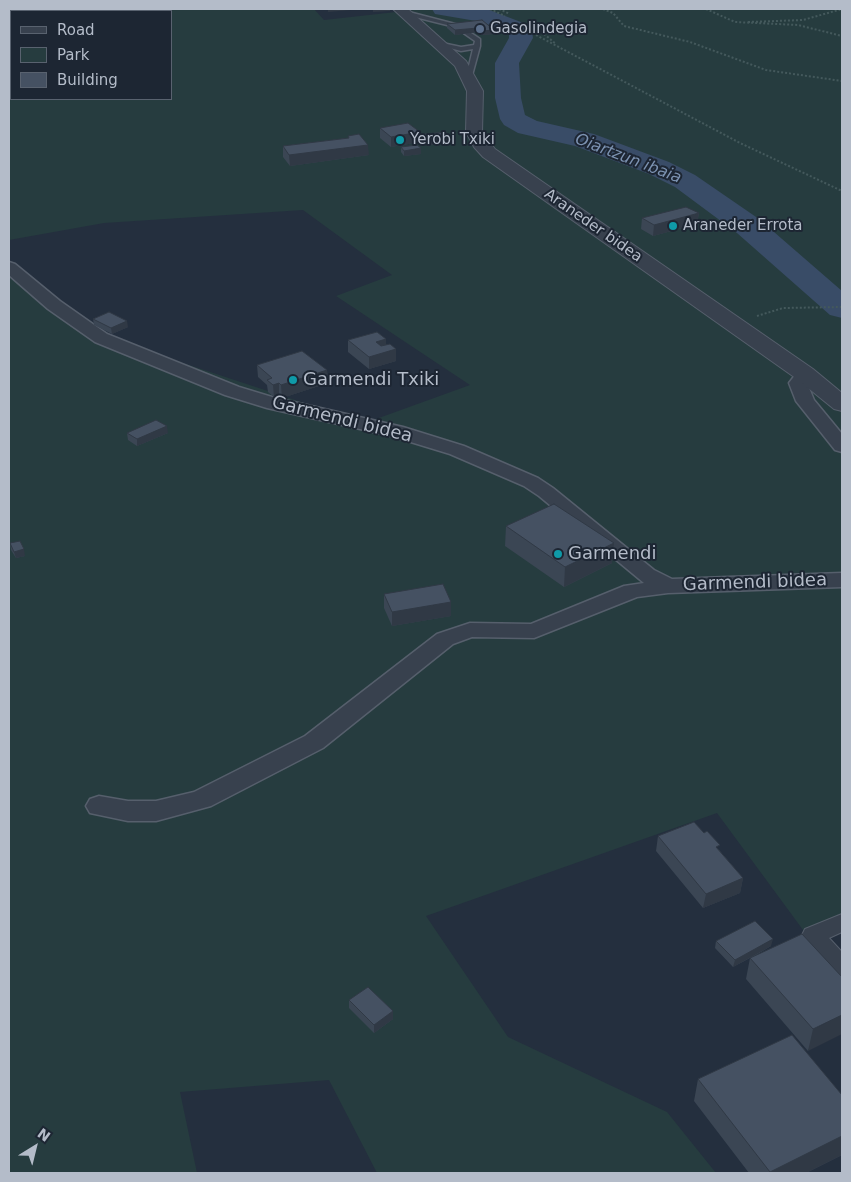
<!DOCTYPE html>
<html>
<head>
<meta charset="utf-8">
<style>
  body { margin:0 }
  #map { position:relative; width:851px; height:1182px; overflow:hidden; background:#242f3e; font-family:"DejaVu Sans",sans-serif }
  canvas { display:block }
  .frame { position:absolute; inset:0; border:10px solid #b4bcc9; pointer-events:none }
  .legend { position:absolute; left:10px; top:10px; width:162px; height:90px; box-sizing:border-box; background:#1d2633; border:1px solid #59626f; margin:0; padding:6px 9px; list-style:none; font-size:15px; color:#b4bcc9 }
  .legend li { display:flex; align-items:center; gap:10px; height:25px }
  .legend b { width:25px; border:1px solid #59626f }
  .north { position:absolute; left:10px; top:1122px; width:50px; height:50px; -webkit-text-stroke:4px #1d2633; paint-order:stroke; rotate:36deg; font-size:14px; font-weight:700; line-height:20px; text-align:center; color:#b4bcc9 }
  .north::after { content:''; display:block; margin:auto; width:18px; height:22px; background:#b4bcc9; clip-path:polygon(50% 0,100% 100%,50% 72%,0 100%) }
</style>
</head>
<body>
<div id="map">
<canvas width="851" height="1182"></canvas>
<div class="frame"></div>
<ul class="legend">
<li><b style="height:6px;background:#38414e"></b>Road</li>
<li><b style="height:14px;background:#263c3f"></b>Park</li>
<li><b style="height:14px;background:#455162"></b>Building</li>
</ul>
<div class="north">N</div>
</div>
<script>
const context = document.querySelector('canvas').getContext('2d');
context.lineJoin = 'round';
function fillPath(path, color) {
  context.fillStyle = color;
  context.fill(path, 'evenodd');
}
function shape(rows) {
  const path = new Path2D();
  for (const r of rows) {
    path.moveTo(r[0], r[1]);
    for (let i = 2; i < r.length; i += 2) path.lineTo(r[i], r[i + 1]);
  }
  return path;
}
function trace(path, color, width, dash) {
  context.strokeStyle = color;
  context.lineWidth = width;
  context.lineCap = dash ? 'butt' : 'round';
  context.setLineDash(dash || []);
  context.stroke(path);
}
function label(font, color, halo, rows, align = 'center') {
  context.font = font + ' "DejaVu Sans",sans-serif';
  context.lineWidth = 4;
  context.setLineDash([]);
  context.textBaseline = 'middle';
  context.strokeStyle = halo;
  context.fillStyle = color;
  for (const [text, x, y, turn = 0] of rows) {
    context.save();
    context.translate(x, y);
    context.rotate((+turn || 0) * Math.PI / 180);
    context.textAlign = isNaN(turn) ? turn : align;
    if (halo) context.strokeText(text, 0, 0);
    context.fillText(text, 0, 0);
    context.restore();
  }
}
fillPath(shape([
  [9,9,314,9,324,20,414,10,413,9,842,9,842,918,806,934,717,813,426,916,508,1037,667,1112,716,1173,377,1173,329,1080,180,1092,197,1173,9,1173,9,261,107,338,365,423,470,385,336,296,392,275,303,210,104,223,9,240],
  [11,11,171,11,171,99,11,99]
]), '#263c3f');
fillPath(shape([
  [432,9,487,9,526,24,532,31,533,38,519,63,521,98,525,115,537,121,594,134,669,162,695,175,759,219,842,291,842,318,830,315,737,233,675,187,649,174,575,146,518,133,504,125,500,119,495,98,495,63,509,38,509,33,482,22,435,14,432,9]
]), '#394c67');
const service = shape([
  [405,11,459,25,480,39,480,46,471,79,466,78,473,49,461,51,439,45,442,43,461,47,474,45,475,41,455,27,403,14,405,11]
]);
const pedestrian = shape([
  [842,914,842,932,829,938,842,952,842,976,834,974,802,935,805,929,842,914]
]);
const minor = shape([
  [9,262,15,264,60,301,107,334,239,387,272,397,403,427,464,446,538,478,553,488,654,570,672,579,842,573,842,587,668,593,637,597,534,638,472,637,453,644,323,748,211,806,156,821,128,821,90,813,86,806,90,799,99,796,128,801,156,801,194,792,305,736,437,634,470,623,531,624,624,586,644,583,539,496,524,486,450,454,391,436,267,408,225,395,95,342,48,309,9,275,9,262],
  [805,369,811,370,814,374,807,383,814,400,842,434,842,452,835,450,796,401,789,383,799,370,805,369]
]);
const tertiary = shape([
  [393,9,408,9,466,61,483,91,482,132,495,149,813,369,842,393,842,411,834,409,797,379,483,157,474,147,466,132,467,91,455,66,393,9]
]);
trace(service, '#565f6c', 3);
trace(pedestrian, '#565f6c', 2);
trace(minor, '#565f6c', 3);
trace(tertiary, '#565f6c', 2);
trace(shape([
  [490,9,505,16],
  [499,9,510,14],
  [603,9,613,13,624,26,690,42,766,70,842,81],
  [706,9,735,22,798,25,842,36],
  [748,22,803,20,842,9],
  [544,34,556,44],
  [536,35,740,143,842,191],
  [757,316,783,308,842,307]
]), '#44595c', 2, [2, 2]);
fillPath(service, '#38414e');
fillPath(pedestrian, '#38414e');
fillPath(minor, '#38414e');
fillPath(tertiary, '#38414e');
fillPath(shape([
  [447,24,494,30,494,34,482,35,478,32,455,35,447,28],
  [380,128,420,142,391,147,380,138],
  [424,134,451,137,451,142,429,145,424,139],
  [348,136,369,155,290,166,283,157,283,146,348,138],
  [401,147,421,154,404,156,401,152],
  [699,213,697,224,653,236,641,229,642,218],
  [93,319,128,327,112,334,94,325],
  [386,339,386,345,396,349,396,361,369,369,348,352,348,340],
  [257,365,327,370,328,383,282,398,279,395,274,397,268,392,267,385,258,377],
  [127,433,168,433,137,446,128,440],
  [506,526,612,563,564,587,505,546],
  [10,543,25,556,16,558,11,550],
  [384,594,451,602,451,616,392,626,384,608],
  [658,836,719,850,743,878,740,893,703,908,656,851],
  [716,941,771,946,756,955,842,977,808,1051,746,979,750,958,733,967,715,948],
  [349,1000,393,1011,393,1019,374,1033,349,1008],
  [698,1079,842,1095,842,1155,806,1173,749,1173,694,1101]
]), '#3b4654');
fillPath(shape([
  [328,9,362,9,328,12],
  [373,9,390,9,390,11,373,12],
  [478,28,478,32,455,35,455,30],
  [494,30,494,34,482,35,482,31],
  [420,132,420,142,391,147,391,137],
  [451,137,451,142,429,145,429,140],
  [368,145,369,155,290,166,289,155],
  [421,148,421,154,404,156,404,151],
  [699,213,697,224,653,236,654,225],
  [127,321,128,327,112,334,111,328],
  [386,339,386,351,376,342],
  [396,349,396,361,369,369,369,357],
  [327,370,328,383,282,398,281,385],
  [279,383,279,395,274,397,273,385],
  [167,426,168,433,137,446,137,439],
  [614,543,612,563,564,587,565,567],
  [24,549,25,556,16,558,14,552],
  [451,602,451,616,392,626,392,612],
  [743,878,740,893,703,908,706,894],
  [773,939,771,946,733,967,735,960],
  [393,1011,393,1019,374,1033,374,1025],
  [842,1015,842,1034,808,1051,813,1029],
  [842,1136,842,1155,806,1173,770,1173,770,1172]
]), '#303945');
const building = shape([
  [482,20,494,30,482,31,478,28,455,30,447,24,482,20],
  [408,123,420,132,391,137,380,128,408,123],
  [446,132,451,137,429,140,424,134,446,132],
  [359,134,368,145,289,155,283,146,349,138,348,136,359,134],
  [417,145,421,148,404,151,401,147,417,145],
  [686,207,699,213,654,225,642,218,686,207],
  [109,312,127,321,111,328,93,319,109,312],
  [377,332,386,339,376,342,381,346,390,344,396,349,369,357,348,340,377,332],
  [302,351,327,370,281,385,279,383,273,385,267,380,272,378,257,365,302,351],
  [156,420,167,426,137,439,127,433,156,420],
  [554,504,614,543,565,567,506,526,554,504],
  [20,541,24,549,14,552,10,543,20,541],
  [443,584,451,602,392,612,384,594,443,584],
  [694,822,704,833,707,831,720,845,716,847,743,878,706,894,658,836,694,822],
  [755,921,773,939,735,960,716,941,755,921],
  [802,934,842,977,842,1015,813,1029,750,958,802,934],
  [368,987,393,1011,374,1025,349,1000,368,987],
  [792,1035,842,1095,842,1136,770,1172,698,1079,792,1035]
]);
fillPath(building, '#455162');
trace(building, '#303945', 1);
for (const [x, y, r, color] of [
  [480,29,5,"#5c6f8a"],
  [400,140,5,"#0f9aa8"],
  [673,226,5,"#0f9aa8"],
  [293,380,5,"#0f9aa8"],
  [558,554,5,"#0f9aa8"]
]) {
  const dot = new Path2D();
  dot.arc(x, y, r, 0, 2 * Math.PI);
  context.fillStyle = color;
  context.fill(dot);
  trace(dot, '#1d2633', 2);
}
label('15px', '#b4bcc9', '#1d2633', [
  ["Gasolindegia",490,29],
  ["Yerobi Txiki",410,140],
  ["Araneder Errota",683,226]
], 'left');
label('15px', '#b4bcc9', '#1d2633', [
  ["Araneder bidea",593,226,35]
]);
label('italic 16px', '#7c92b1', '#1d2633', [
  ["Oiartzun ibaia",628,159,21]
]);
label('18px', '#b4bcc9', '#1d2633', [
  ["Garmendi Txiki",303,380],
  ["Garmendi",568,554]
], 'left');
label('18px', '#b4bcc9', '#1d2633', [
  ["Garmendi bidea",342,420,14],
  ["Garmendi bidea",755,583,-2]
]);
</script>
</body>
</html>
